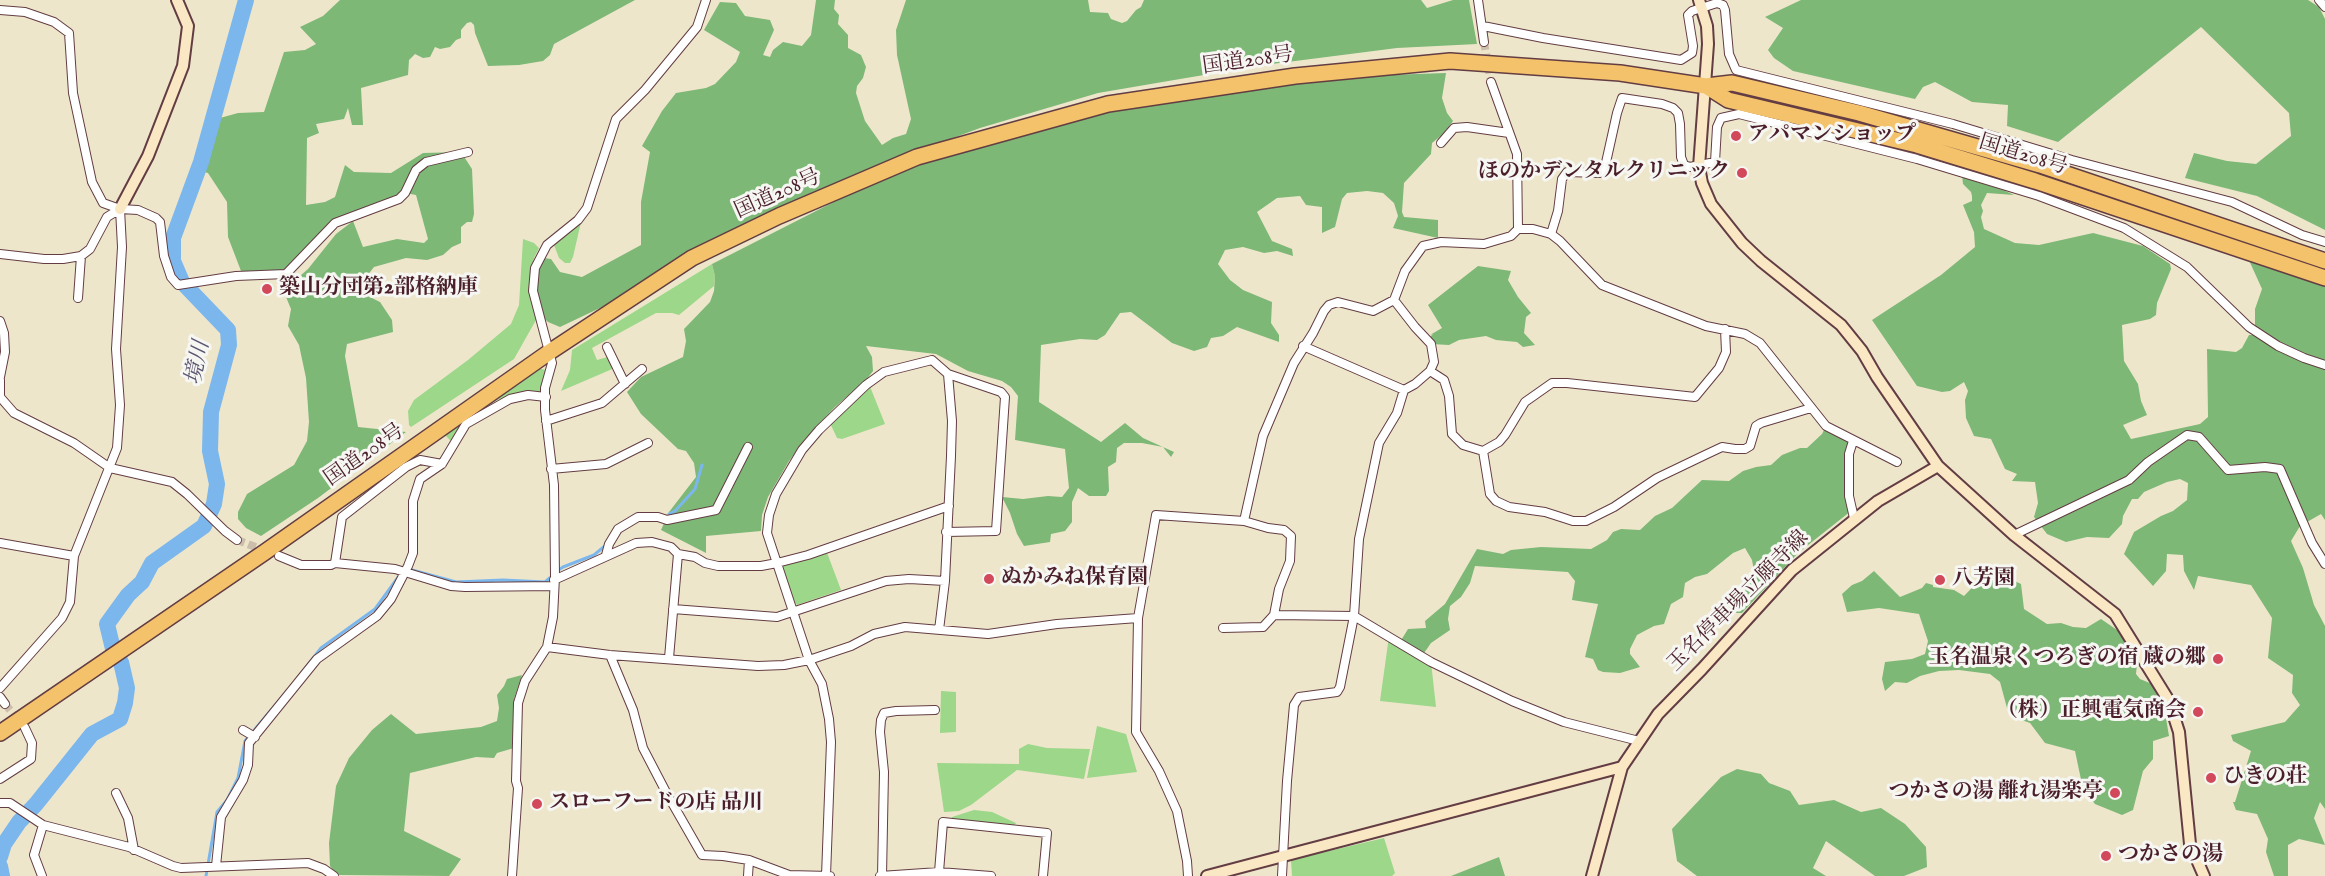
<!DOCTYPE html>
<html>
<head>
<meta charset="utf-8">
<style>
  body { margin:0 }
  canvas { display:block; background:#eee6cb }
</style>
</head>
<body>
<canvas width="2325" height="876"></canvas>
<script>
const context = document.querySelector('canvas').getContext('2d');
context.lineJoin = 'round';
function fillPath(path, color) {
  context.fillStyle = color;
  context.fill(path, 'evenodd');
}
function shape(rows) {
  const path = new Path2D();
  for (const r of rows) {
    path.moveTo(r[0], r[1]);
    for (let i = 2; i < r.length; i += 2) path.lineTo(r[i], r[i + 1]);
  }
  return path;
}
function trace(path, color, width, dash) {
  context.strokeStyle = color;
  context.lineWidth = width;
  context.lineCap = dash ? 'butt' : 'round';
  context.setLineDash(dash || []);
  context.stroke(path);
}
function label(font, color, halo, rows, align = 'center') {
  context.font = font + ' "IM FELL English","Noto Serif JP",serif';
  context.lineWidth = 6;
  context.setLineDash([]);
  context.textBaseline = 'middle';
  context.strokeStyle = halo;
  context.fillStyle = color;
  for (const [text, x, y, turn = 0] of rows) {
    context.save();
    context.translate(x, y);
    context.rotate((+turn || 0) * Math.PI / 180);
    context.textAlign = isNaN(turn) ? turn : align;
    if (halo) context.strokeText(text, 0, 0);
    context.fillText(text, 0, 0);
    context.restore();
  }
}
fillPath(shape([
  [581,222,573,257,570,263,565,263,559,258,554,245],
  [523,239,534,243,539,248,534,258,529,286,536,320,514,359,411,427,409,425,408,411,414,400,468,360,511,324,519,305],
  [712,264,715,276,714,286,679,315,672,313,656,313,592,348,597,360,611,356,617,367,561,391,570,370,572,350],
  [537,368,546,370,539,397,537,400,509,397,499,399,466,419,452,442,445,435,442,431],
  [869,384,885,424,842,439,837,438,830,423],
  [826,550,841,590,797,605,792,599,780,565],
  [1389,636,1431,662,1436,707,1380,701],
  [941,691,956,692,956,732,940,733],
  [1097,726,1126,734,1137,772,1087,778],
  [1028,744,1047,748,1090,749,1084,779,1017,770,971,805,959,811,944,812,937,763,1019,764,1019,749],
  [974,810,992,812,1016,823,1014,826,951,820,952,817],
  [1384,838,1395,873,1392,876,1292,876,1291,860]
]), '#9cd78a');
fillPath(shape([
  [340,0,635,0,554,44,550,55,543,61,519,65,488,66,475,33,474,25,471,22,467,23,461,30,461,38,456,40,450,47,440,49,435,47,430,57,423,58,415,54,409,60,408,75,361,88,363,125,352,125,348,108,344,119,316,124,319,133,307,138,306,205,325,202,335,197,345,165,354,172,391,173,423,153,461,152,472,169,474,214,472,222,467,222,461,227,461,243,452,247,443,255,427,260,406,258,374,267,363,281,360,292,380,302,392,320,393,332,347,344,345,356,358,427,406,432,318,498,261,536,246,528,238,519,238,512,247,494,294,465,307,441,309,422,306,378,299,345,288,326,291,309,286,297,288,282,293,282,308,269,336,234,353,221,363,247,397,239,424,243,428,239,416,195,405,193,335,223,286,274,241,271,228,237,227,202,208,173,200,171,210,138,220,118,238,113,264,112,284,52,305,50,316,44,300,27,323,16],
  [816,0,835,0,834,9,839,15,838,24,848,35,848,48,861,55,866,67,863,78,857,86,856,93,865,121,882,145,893,138,906,134,911,119,897,55,896,30,906,0,1088,0,1090,12,1108,13,1111,19,1122,23,1127,21,1136,10,1141,7,1144,0,1421,0,1427,8,1453,0,1469,0,1477,44,1397,48,1264,65,1186,78,1098,93,980,128,853,175,690,254,602,307,560,327,548,322,545,319,537,295,536,277,544,258,551,259,560,272,582,277,641,245,641,202,650,152,642,146,662,111,676,93,706,88,715,84,736,62,740,52,704,30,720,2,736,3,745,16,770,20,774,30,763,55,770,57,773,50,783,42,802,46,811,35],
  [1801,0,2308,0,2319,7,2325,19,2325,230,2257,196,2185,178,2194,153,2227,161,2256,164,2291,136,2289,113,2201,27,2058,142,2007,126,2008,105,1972,102,1935,82,1923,87,1915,99,1793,71,1774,58,1768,50,1783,28,1765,17],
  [1446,73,1442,98,1447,113,1453,121,1443,134,1432,143,1431,154,1404,183,1402,212,1404,217,1438,220,1438,238,1393,228,1398,216,1394,203,1383,193,1367,191,1347,193,1342,199,1335,227,1322,233,1322,207,1306,205,1300,196,1277,198,1257,212,1272,241,1292,249,1293,256,1277,251,1264,253,1243,247,1225,250,1218,264,1230,280,1243,290,1272,302,1271,323,1279,335,1279,342,1237,327,1223,336,1211,338,1207,347,1194,351,1172,343,1131,312,1120,313,1105,335,1097,340,1080,339,1041,345,1039,402,1101,442,1125,423,1143,438,1174,452,1171,457,1163,447,1142,443,1124,443,1117,448,1116,462,1108,467,1109,491,1106,496,1089,496,1078,488,1072,502,1072,522,1065,531,1051,534,1050,542,1024,546,1017,534,1010,513,1002,497,1023,499,1048,496,1062,497,1069,488,1065,449,1015,440,1018,396,1011,387,1002,381,968,371,936,354,866,346,872,357,873,371,866,380,835,407,806,438,789,461,768,497,762,515,761,531,706,536,706,553,661,530,669,512,696,477,694,463,686,451,678,449,641,414,627,392,641,377,683,357,686,341,684,329,710,302,714,291,715,276,712,264,869,184,928,162,1054,125,1103,113,1263,87,1387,75],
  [1962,175,1988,183,2014,195,1987,193,1981,205,1983,211,1981,217,1984,229,2015,243,2039,245,2093,233,2143,246,2170,264,2171,269,2157,303,2156,315,2150,319,2122,325,2124,361,2138,384,2141,401,2147,415,2123,425,2131,439,2200,424,2208,417,2207,349,2236,352,2242,348,2249,335,2255,335,2255,309,2262,289,2248,258,2325,283,2325,520,2321,514,2300,526,2291,541,2303,568,2314,605,2325,626,2325,809,2320,802,2314,818,2325,845,2299,839,2288,845,2288,876,2274,876,2266,852,2268,839,2257,814,2236,810,2233,802,2235,802,2251,751,2233,741,2231,735,2285,722,2300,705,2292,693,2293,675,2268,658,2272,618,2251,585,2198,576,2194,590,2184,571,2183,555,2167,554,2166,571,2153,586,2124,554,2134,532,2161,516,2173,511,2187,500,2188,483,2180,479,2167,482,2144,492,2138,499,2132,499,2123,516,2122,524,2109,538,2087,537,2066,542,2047,534,2034,517,2038,503,2035,482,2012,481,2017,474,2005,469,1991,439,1974,436,1966,418,1965,400,1968,391,1964,382,1950,391,1942,392,1917,386,1872,320,1941,275,1975,247,1974,232,1963,205,1972,201,1972,196,1971,192,1963,184],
  [1478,266,1511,271,1508,280,1518,297,1531,313,1526,317,1524,333,1535,345,1523,347,1517,342,1496,340,1486,336,1459,340,1449,345,1431,344,1428,339,1433,334,1430,335,1442,328,1428,305],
  [1826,426,1853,441,1849,454,1851,511,1798,553,1742,613,1736,613,1744,591,1755,576,1752,560,1745,548,1733,553,1707,574,1695,577,1685,583,1683,597,1671,604,1664,624,1654,626,1637,635,1630,649,1630,654,1640,667,1620,673,1603,672,1598,670,1593,659,1585,657,1598,604,1572,600,1575,581,1568,572,1475,566,1470,583,1461,597,1450,606,1448,619,1450,630,1431,643,1422,656,1400,642,1408,629,1426,628,1425,621,1445,604,1477,549,1503,554,1511,550,1541,547,1591,549,1607,540,1613,532,1621,529,1640,530,1655,516,1672,508,1702,480,1729,481,1743,471,1756,467,1771,465,1782,455,1800,448,1807,448,1822,434],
  [1990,569,2021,584,2024,609,2047,624,2061,623,2073,627,2086,628,2101,619,2120,632,2138,655,2136,674,2140,679,2152,684,2165,712,2169,736,2153,741,2153,759,2143,771,2133,810,2122,815,2095,804,2083,789,2075,751,2045,743,2030,723,2016,718,2007,708,2000,682,1990,674,1959,670,1939,671,1920,676,1907,683,1895,682,1885,691,1882,679,1885,662,1912,659,1925,654,1928,641,1919,614,1879,608,1847,612,1842,594,1852,585,1862,581,1874,571,1900,597,1922,588,1926,583,1933,585,1933,587,1954,590,1964,596],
  [522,675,514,699,514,748,497,753,494,758,476,757,410,773,404,831,461,859,449,876,337,875,330,866,329,843,336,786,349,758,372,730,391,714,416,734,481,727,497,721,499,708,497,695,504,686,507,679],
  [1737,769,1761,774,1769,783,1790,791,1799,805,1834,800,1861,812,1881,808,1905,824,1926,847,1927,867,1904,876,1875,876,1826,841,1813,868,1826,876,1697,876,1677,861,1672,829,1721,777],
  [1499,857,1505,876,1451,876]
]), '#7db876');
trace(shape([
  [669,514,675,511,695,489,702,465],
  [412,570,456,582,503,580,545,582,552,576],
  [557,571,563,567,594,555,606,545],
  [296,680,321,648,375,609,399,576],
  [206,876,217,812,227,800,238,778,245,741,288,690]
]), '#7bb7ed', 3);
trace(shape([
  [113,649,107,624,128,595,142,582,152,563,204,526,214,504,217,484,210,451,211,412,229,345,228,330,182,282,173,261,173,238,201,162,246,0],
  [0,857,4,844,19,822,36,804,92,734,120,719,125,703,127,688,121,662],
  [0,866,2,876]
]), '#7bb7ed', 16);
trace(shape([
  [1484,42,1491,82],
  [237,540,266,551],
  [5,704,20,722]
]), '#cdbeab', 8, [8, 4]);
const street = shape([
  [1478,0,1484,42],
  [2319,0,2325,7],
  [0,10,25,12,54,22,69,33,73,93,92,182,103,203,120,209,138,210,156,218,160,222,164,256,171,277,178,285,236,276,286,274,335,223,399,199,405,193,416,170,426,162,468,152],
  [1483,26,1543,38,1681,60,1692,53,1693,46,1688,15,1692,11,1717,3,1723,5,1725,10,1729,54,1736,70,1953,124,2072,160,2232,202,2302,235,2325,242],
  [1491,82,1517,154,1518,229],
  [1441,143,1454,128,1467,127,1509,133],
  [1551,234,1558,211,1562,179,1567,172,1600,173,1605,167,1617,113,1622,98,1662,104,1673,108,1678,113,1680,124,1681,157,1684,165,1690,167,1715,162,1717,127,1721,118,1739,114,1917,159,2039,196,2124,228,2187,267,2249,327,2278,346,2304,358,2325,365],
  [0,254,44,259,63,259,81,256,90,249,107,217,120,209],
  [78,298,81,256],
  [0,321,4,333,5,352,0,377],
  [1303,346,1404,390],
  [607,347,625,384],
  [1430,371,1444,380,1449,396,1452,434,1463,445,1483,451,1499,442,1505,435,1525,402,1552,383,1567,383,1695,397,1719,368,1726,352,1725,329],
  [0,380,0,397,14,413,74,443,110,468,172,482,187,494,225,531,237,540],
  [546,421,602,403,642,369],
  [1853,441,1849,454,1849,496,1854,518],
  [1483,451,1490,494,1496,501,1509,507,1545,512,1573,521,1586,521,1614,507,1657,478,1705,455,1722,447,1735,449,1745,449,1750,446,1756,426,1761,423,1811,408],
  [551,469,606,464,648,443],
  [1244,521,1268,528,1284,530,1291,536,1290,561,1279,589,1274,615],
  [2014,535,2129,480,2148,462,2187,435,2199,437,2228,470,2265,467,2280,469,2312,543,2325,564],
  [0,543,74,556],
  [606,555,609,544,618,529,638,517,658,517,667,520,716,510,748,447],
  [279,556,301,565,331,565,335,563,395,569,451,586,465,587,554,586],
  [335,563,342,517,406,467,420,460,442,464],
  [554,580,636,543,652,542,671,547,678,554,695,557,705,563,718,566,761,566,777,563,808,555,949,506],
  [673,609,777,617,886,581,909,579,945,581],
  [1223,628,1263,627,1274,615,1354,616,1431,662,1512,701,1564,722,1639,741],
  [939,630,945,581,951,456,952,421,948,374],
  [547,647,610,655,758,666,784,665,809,660,851,646,874,634,905,627,988,634,1057,624,1138,618],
  [610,655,633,710,643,748,667,794,702,855,723,856,749,860,789,875,830,876],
  [669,658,678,554],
  [0,688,62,618,70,602,74,556,117,448,120,405,116,349,122,247,120,209],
  [0,697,5,704],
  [243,730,255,737],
  [0,779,31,759,32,743,25,728],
  [116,793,128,818,134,850],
  [0,803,10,803,43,825,129,847,173,866,181,868,308,863,324,869,334,876],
  [216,866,221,817,243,780,248,765,249,743,317,659,377,616,391,599,408,566,413,553,413,501,420,479,442,464,466,424,510,399,528,395,546,397],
  [939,872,943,822,1047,833,1043,876],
  [42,876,34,855,43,825],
  [512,876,518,788,516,781,518,703,525,681,547,647,553,617,555,577,554,485,545,410,545,388,552,363,533,291,535,268,547,245,578,220,587,208,616,119,645,90,697,27,706,0],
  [748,876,749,860],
  [826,876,831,742,829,719,822,684,809,660,767,533,769,515,776,494,802,450,819,430,866,385,884,372,932,360,948,374,1001,392,1005,397,996,531,946,532],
  [880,876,939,872,991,876],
  [882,876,884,772,880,732,881,720,884,713,896,711,935,710],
  [1188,876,1187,861,1177,811,1159,771,1136,732,1138,618,1156,515,1244,521,1263,436,1294,363,1313,333,1324,311,1329,305,1338,302,1373,311,1394,300,1405,271,1423,246,1441,242,1484,244,1511,236,1518,229,1533,229,1551,234,1560,241,1602,285,1706,326,1745,334,1760,343,1826,426,1897,462],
  [1282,876,1287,781,1294,705,1299,697,1337,692,1340,687,1354,616,1359,539,1379,443,1397,413,1404,390,1415,384,1430,371,1434,362,1431,344,1415,327,1394,300]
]);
const secondary = shape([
  [1699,0,1707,26,1708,44,1699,167,1702,183,1711,204,1742,243,1761,261,1841,325,1862,351,1877,377,1938,466,2014,535,2115,614,2169,701,2179,732,2190,844,2204,876],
  [120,209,148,156,183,66,188,26,177,0],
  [1207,876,1622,767],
  [1592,876,1622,767,1658,714,1702,669,1792,570,1878,501,1938,466]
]);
const highway = shape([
  [1706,86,1728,100,1917,145,2035,181,2325,278],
  [0,733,265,552,548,353,692,258,779,216,917,157,1108,104,1295,76,1450,61,1620,73,1706,86,1732,83,1859,113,2040,165,2325,261]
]);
trace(street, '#633d43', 10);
trace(secondary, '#633d43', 14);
trace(highway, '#633d43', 18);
trace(street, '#fff', 8);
trace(secondary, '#fae7c3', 10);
trace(highway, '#f3c26a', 15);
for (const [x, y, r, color] of [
  [1736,136,6,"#d1495b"],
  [1742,173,6,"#d1495b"],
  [267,289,6,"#d1495b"],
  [989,579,6,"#d1495b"],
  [1940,580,6,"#d1495b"],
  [2218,659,6,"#d1495b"],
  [2198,712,6,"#d1495b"],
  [2211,778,6,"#d1495b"],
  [2115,793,6,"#d1495b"],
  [537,804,6,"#d1495b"],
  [2106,856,6,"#d1495b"]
]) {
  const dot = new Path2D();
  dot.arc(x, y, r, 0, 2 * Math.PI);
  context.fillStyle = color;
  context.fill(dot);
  trace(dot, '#f6f6f2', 2);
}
label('21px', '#4a1f2b', '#f6f6f2', [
  ["国道208号",1248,62,-8],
  ["国道208号",2023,156,17],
  ["国道208号",778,195,-24],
  ["国道208号",365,456,-35],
  ["玉名停車場立願寺線",1739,602,-45]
]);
label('bold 21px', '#4a1f2b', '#f6f6f2', [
  ["アパマンショップ",1748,136],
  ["ほのかデンタルクリニック",1730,173,"right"],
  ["築山分団第2部格納庫",279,289],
  ["ぬかみね保育園",1001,579],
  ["八芳園",1952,580],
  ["玉名温泉くつろぎの宿 蔵の郷",2206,659,"right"],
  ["（株）正興電気商会",2186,712,"right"],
  ["ひきの荘",2223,778],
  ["つかさの湯 離れ湯楽亭",2103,793,"right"],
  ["スローフードの店 品川",549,804],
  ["つかさの湯",2118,856]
], 'left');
label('italic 22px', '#5b546f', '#f6f6f2', [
  ["境川",199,363,-78]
]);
</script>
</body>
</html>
